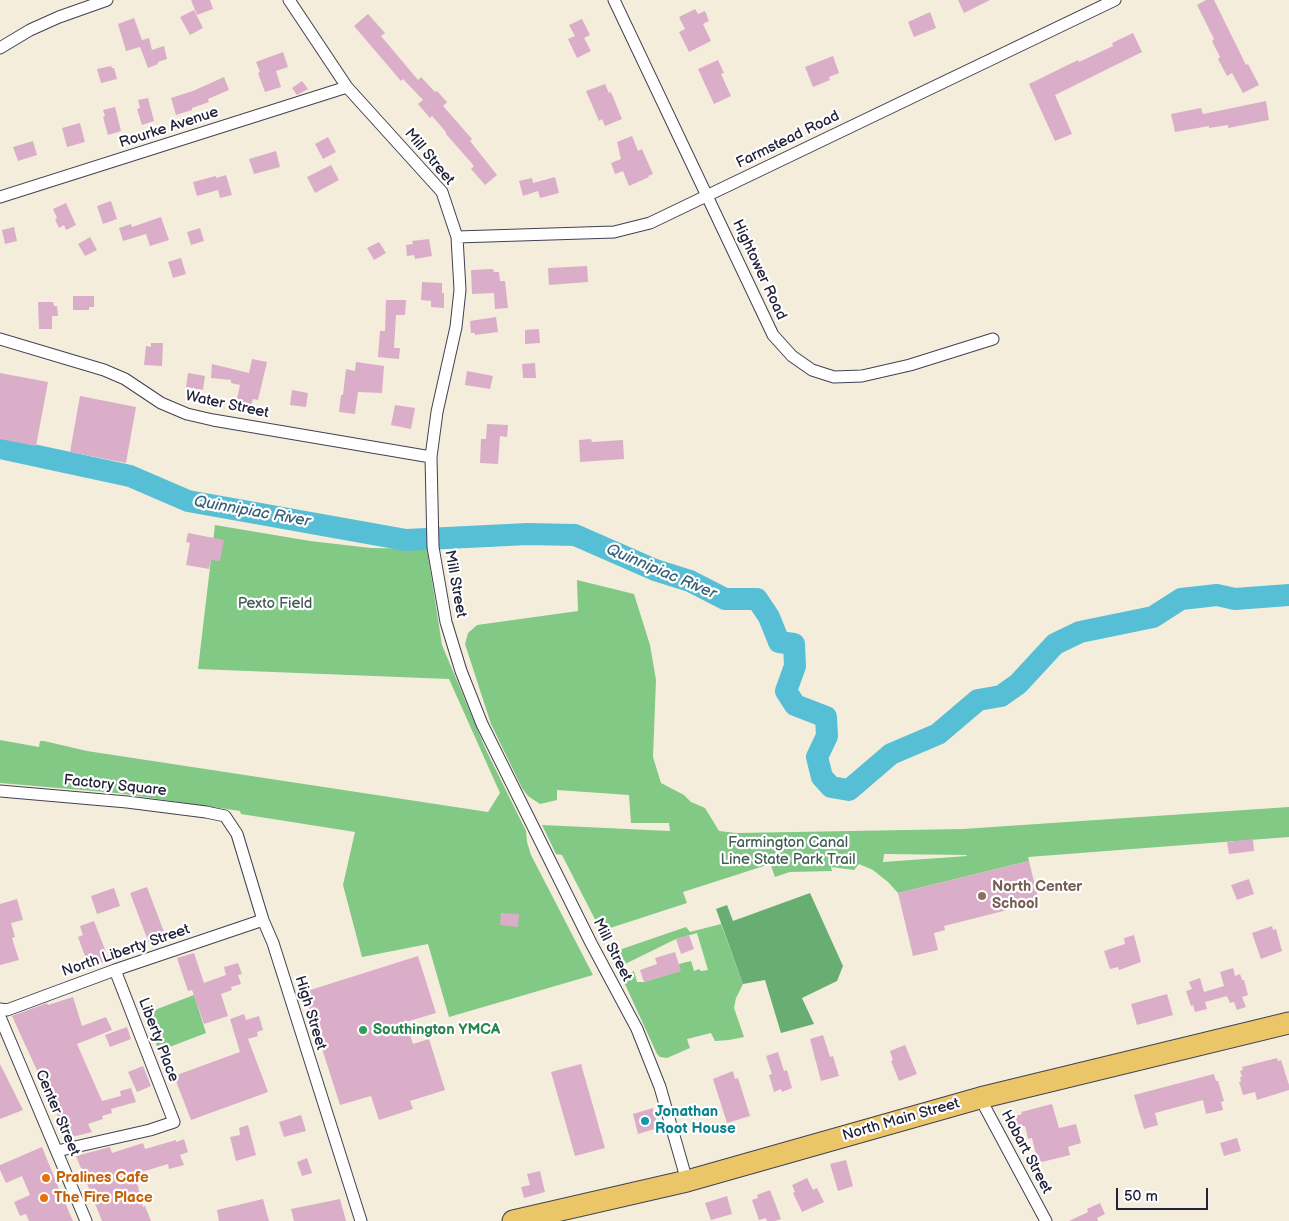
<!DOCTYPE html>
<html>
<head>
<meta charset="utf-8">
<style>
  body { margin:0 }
  #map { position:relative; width:1289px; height:1221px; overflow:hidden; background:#f5eddb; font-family:"Balsamiq Sans",sans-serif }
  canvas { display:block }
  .scale { position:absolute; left:1116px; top:1188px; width:92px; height:22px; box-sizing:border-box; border:2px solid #22223b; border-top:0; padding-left:6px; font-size:15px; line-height:18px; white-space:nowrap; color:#22223b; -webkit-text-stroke:4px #fff; paint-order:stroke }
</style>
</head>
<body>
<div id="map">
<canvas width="1289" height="1221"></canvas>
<div class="scale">50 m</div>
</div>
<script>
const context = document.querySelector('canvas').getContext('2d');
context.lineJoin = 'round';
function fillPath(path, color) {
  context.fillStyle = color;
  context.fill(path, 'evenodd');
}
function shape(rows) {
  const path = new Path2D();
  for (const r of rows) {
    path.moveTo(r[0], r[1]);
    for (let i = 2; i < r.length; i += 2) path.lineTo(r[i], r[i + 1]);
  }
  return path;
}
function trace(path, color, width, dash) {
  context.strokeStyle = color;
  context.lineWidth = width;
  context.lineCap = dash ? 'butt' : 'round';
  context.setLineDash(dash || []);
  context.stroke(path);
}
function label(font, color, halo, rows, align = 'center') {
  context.font = font + ' "Balsamiq Sans",sans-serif';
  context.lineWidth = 4.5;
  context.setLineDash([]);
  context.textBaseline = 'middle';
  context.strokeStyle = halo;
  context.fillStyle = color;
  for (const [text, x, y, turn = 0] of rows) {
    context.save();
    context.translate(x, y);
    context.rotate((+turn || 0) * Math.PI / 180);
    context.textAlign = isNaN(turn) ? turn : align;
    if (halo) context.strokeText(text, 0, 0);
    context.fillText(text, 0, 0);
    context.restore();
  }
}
fillPath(shape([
  [215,525,310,541,371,548,427,549,442,645,486,750,526,831,527,842,531,855,593,975,449,1017,428,944,362,957,343,885,355,832,241,814,240,811,117,793,0,783,0,740,39,747,40,741,44,741,87,751,488,812,500,793,449,679,198,669],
  [577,580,634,594,650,645,656,680,653,757,661,783,684,795,691,802,705,808,719,831,737,833,963,829,1289,807,1289,837,1028,857,1029,861,898,893,888,882,873,870,859,864,854,870,831,867,832,871,790,872,775,877,771,866,764,866,683,892,687,903,601,931,562,855,556,854,542,825,670,831,669,823,631,823,629,795,557,790,557,800,540,804,528,796,522,788,491,724,465,644,468,633,477,625,578,611],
  [884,854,966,855,967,856,883,862],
  [721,924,743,984,736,998,734,1008,744,1037,729,1040,715,1041,711,1033,687,1039,690,1048,667,1058,660,1057,657,1054,624,982,627,978,627,975,634,971,637,982,644,982,680,971,679,964,691,961,694,971,699,969,701,971,708,970,697,933,676,939,621,966,616,951,686,927,690,932],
  [194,995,206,1033,159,1051,144,1014]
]), '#81c985');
fillPath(shape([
  [810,893,843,966,837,981,802,998,814,1024,781,1033,765,980,743,984,716,909,727,905,733,921]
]), '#68ad72');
trace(shape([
  [0,448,130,476,188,501,406,540,528,534,575,535,655,570,690,581,725,599,757,599,769,617,779,642,794,644,795,666,786,691,795,705,826,717,827,736,817,757,822,777,831,787,849,790,891,754,938,734,978,700,1001,696,1018,684,1055,644,1080,632,1153,617,1181,599,1217,595,1235,599,1289,595]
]), '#57bfd5', 22);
fillPath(shape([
  [191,0,210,0,213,9,197,15],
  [958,0,990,0,964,13],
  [1206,0,1214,0,1246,65,1248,64,1259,85,1243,93,1232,73,1227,76,1218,59,1220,57,1212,41,1214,39,1197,5],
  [695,9,698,14,705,11,709,21,703,24,711,41,689,52,679,32,685,29,679,17],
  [194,10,203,28,190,35,180,17],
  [930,12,936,28,914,37,908,22],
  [368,14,385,33,381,36,418,80,421,77,435,92,437,91,447,102,443,106,472,139,470,141,497,175,485,185,471,169,474,166,468,159,446,134,446,132,432,116,430,118,418,104,423,100,403,79,401,81,354,26],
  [134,18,142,40,149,38,152,50,164,46,167,59,158,62,158,64,148,68,140,47,126,51,118,24],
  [582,19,590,35,584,38,591,51,577,58,568,39,575,36,569,25],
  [1133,33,1142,52,1055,95,1072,134,1055,141,1029,84,1078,60,1079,62,1113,46,1112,43],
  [283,52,288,67,276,71,281,87,265,92,258,73,260,72,256,62],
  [833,56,839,73,829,77,830,80,813,87,805,67],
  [718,60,724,73,721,74,731,96,714,104,698,69],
  [111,66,112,68,114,68,117,79,101,83,97,69],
  [224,77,229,90,208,99,209,102,192,108,192,110,176,115,171,98,193,91],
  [302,81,308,89,297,95,292,88],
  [605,84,609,93,611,92,622,119,605,126,602,119,599,121,586,91],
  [148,98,154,121,142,125,137,109,140,108,138,100],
  [1266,101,1269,120,1228,128,1228,125,1209,128,1209,126,1175,132,1171,114,1201,108,1203,114],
  [115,107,121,131,108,135,103,117,105,116,103,110],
  [80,123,85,142,67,147,62,128],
  [632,136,638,151,642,149,653,174,648,176,649,177,629,186,623,171,615,174,611,163,621,159,617,142],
  [328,137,336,152,323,159,315,144],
  [33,141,37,155,18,161,13,147],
  [276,151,280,167,254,174,249,159],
  [331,165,339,180,315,193,307,177],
  [226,175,232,195,220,198,218,190,197,196,193,182,216,176,216,178],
  [555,177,559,193,540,198,538,191,523,196,519,181,532,178,533,183],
  [111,201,117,219,103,224,97,206],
  [66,203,76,225,66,230,64,225,59,228,55,219,57,218,53,209],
  [161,217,169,240,150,246,146,234,123,241,119,228,131,224,132,227],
  [14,227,17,241,5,244,2,230],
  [200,228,204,241,191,245,187,232],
  [90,237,97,250,85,256,78,244],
  [429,239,432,256,415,259,414,255,407,256,406,245,413,244,412,241],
  [379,242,386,253,374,260,367,248],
  [181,258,186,274,173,278,168,262],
  [587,266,588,282,549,285,548,268],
  [493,269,494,272,499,272,500,281,505,281,508,308,495,309,494,293,472,294,471,270],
  [422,282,442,283,442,293,444,293,444,308,431,307,431,301,421,300],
  [73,296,94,296,94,307,89,307,89,310,73,310],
  [386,300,406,300,405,315,396,315,394,348,400,348,399,359,378,357,380,331,385,331],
  [38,302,53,302,54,306,57,306,58,316,52,316,52,329,39,329],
  [496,317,498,332,475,335,475,333,471,333,470,321],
  [539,329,540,343,525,344,525,330],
  [151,343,163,343,162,366,144,365,146,346,151,347],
  [252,359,267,362,258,400,253,399,251,406,236,403,240,385,231,383,231,380,211,378,212,364,249,373],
  [356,362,384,366,382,393,358,392,355,414,339,412,341,395,343,395,346,369,355,371],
  [535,363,536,378,523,378,522,364],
  [467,371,493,376,490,389,465,385],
  [0,373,48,382,36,446,0,439],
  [188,373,205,376,203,390,186,387],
  [292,390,308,393,306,407,290,405],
  [80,396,136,407,126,463,70,452],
  [395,405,415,408,411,429,391,425],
  [487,424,508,425,507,437,500,436,498,464,480,463,481,439,486,439],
  [591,439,592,442,623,440,624,459,580,462,579,440],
  [188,533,224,540,220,561,211,560,209,569,186,565,190,543,186,542],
  [1253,839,1254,851,1229,854,1227,842],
  [1029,861,1039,902,944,926,945,930,934,933,938,950,913,956,898,893],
  [1249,879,1254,894,1237,900,1231,885],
  [147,887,167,940,150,946,130,893],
  [114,888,120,906,97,914,91,896],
  [17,899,23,920,11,923,15,937,12,938,19,960,0,965,0,904],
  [501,913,519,914,518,927,500,925],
  [94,921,109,960,89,967,78,937,83,935,80,926],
  [1272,926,1273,930,1276,929,1282,951,1261,959,1252,933],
  [689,935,694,949,681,954,676,939],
  [1134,935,1141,962,1119,970,1118,967,1110,969,1104,951,1125,944,1124,938],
  [675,952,681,971,644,982,640,970,657,964,655,958],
  [194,953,204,983,226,975,224,967,238,963,242,974,238,975,241,984,231,987,232,990,221,994,228,1016,204,1024,192,990,188,991,177,958],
  [418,956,436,1013,406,1022,413,1044,429,1039,445,1090,410,1101,413,1109,379,1120,371,1096,340,1105,304,992],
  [1233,968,1235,976,1240,974,1242,980,1244,980,1248,995,1242,997,1246,1007,1237,1010,1234,1002,1230,1003,1227,996,1205,1002,1207,1009,1195,1012,1193,1005,1191,1006,1186,991,1192,989,1189,982,1200,978,1204,992,1224,986,1220,972],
  [1167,994,1173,1015,1137,1025,1131,1004],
  [73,997,82,1026,106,1017,112,1030,77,1044,102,1101,121,1096,120,1091,131,1088,136,1102,111,1109,112,1113,102,1116,103,1119,88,1124,92,1132,68,1138,12,1016,47,1003,48,1005],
  [244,1014,246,1020,259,1016,263,1030,257,1032,258,1036,248,1039,268,1092,191,1120,174,1076,240,1052,230,1019],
  [127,1027,131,1039,110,1047,105,1035],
  [823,1035,830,1057,833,1056,839,1076,821,1081,810,1039],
  [905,1045,917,1074,899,1081,891,1061,893,1060,890,1051],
  [778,1052,784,1071,787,1070,792,1088,782,1092,781,1089,774,1092,769,1075,772,1074,766,1056],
  [1277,1058,1278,1061,1281,1060,1289,1085,1289,1090,1257,1100,1255,1092,1243,1095,1239,1082,1241,1082,1240,1077,1242,1077,1240,1071,1243,1070,1242,1067],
  [0,1064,23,1110,0,1119],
  [581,1064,605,1148,575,1156,551,1072],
  [143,1066,151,1086,137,1092,128,1072],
  [733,1071,735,1079,738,1078,750,1116,727,1123,713,1079],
  [1214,1074,1216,1081,1218,1081,1224,1101,1221,1102,1223,1110,1206,1114,1203,1100,1155,1113,1158,1125,1144,1129,1134,1095],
  [1052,1104,1059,1128,1076,1124,1081,1143,1068,1147,1070,1155,1038,1163,1032,1138,1028,1139,1025,1126,1018,1127,1015,1116,1022,1114,1021,1112],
  [653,1108,658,1128,638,1134,633,1114],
  [301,1115,306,1131,284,1137,279,1122],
  [248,1125,256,1155,236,1161,230,1137,240,1135,239,1128],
  [1237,1138,1241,1151,1224,1156,1220,1143],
  [184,1139,188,1152,180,1155,184,1165,169,1169,168,1164,135,1174,143,1207,145,1206,151,1221,102,1221,76,1156,110,1147,112,1153,143,1143,145,1149,176,1140,176,1142],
  [42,1147,57,1184,73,1221,29,1221,26,1214,20,1216,14,1202,30,1195,22,1176,6,1183,0,1170,0,1165],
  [307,1158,312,1173,302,1176,297,1162],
  [846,1160,853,1186,838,1191,830,1164],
  [540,1171,545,1192,524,1198,521,1187,530,1185,527,1174],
  [807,1178,813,1190,817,1188,824,1202,802,1212,793,1193,795,1192,792,1185],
  [770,1190,781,1219,775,1221,767,1221,766,1218,759,1220,752,1200,758,1198,757,1195],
  [727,1196,732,1214,711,1220,705,1203],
  [263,1199,269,1221,219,1221,217,1210],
  [340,1199,346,1221,294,1221,291,1209],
  [1100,1203,1105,1214,1097,1218,1098,1221,1069,1221,1088,1212,1087,1209]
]), '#daaec9');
const street = shape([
  [289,0,347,87,442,192,457,237,460,290,456,327,437,412,431,457,433,547,446,622,461,671,482,724,591,943,637,1029,660,1087,687,1181],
  [614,0,773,335,792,356,812,370,834,377,862,376,910,365,993,339],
  [0,48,30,30,59,17,107,0],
  [0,197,347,87],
  [457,237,614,232,650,223,1115,0],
  [0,339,104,370,125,379,161,403,187,414,213,420,431,457],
  [0,791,127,802,206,812,225,816,237,834,263,920,273,943,361,1221],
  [0,1009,7,1010,115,970,263,920],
  [0,1017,86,1221],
  [980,1098,1046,1221],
  [57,1151,150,1130,174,1122,115,970]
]);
const highway = shape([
  [513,1221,687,1181,980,1098,1289,1023]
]);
trace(street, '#424053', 13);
trace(highway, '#424053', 23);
trace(street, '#fff', 11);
trace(highway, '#ebc669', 21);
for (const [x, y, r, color] of [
  [982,896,5,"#8d6e63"],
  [363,1030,5,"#2e9e5b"],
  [645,1121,5,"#0f9aa8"],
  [46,1178,5,"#e8710a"],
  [44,1198,5,"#e8710a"]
]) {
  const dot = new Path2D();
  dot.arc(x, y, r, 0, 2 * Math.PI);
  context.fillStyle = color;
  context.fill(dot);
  trace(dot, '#fff', 2);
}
label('15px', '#22223b', '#fff', [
  ["Rourke Avenue",169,128,-18],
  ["Farmstead Road",788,140,-26],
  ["Mill Street",429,157,50],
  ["Hightower Road",759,270,65],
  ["Water Street",227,405,12],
  ["Mill Street",455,584,80],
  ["Factory Square",115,786,6],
  ["Mill Street",612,950,63],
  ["North Liberty Street",126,951,-19],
  ["High Street",310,1013,73],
  ["Liberty Place",158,1040,69],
  ["Center Street",57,1113,67],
  ["North Main Street",901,1120,-16],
  ["Hobart Street",1026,1152,62]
]);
label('15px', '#435c55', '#fff', [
  ["Pexto Field",275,604],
  ["Farmington Canal",788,843],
  ["Line State Park Trail",788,860]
]);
label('bold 15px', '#785e54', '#fff', [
  ["North Center",992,887],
  ["School",992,904]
], 'left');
label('bold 15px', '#27864d', '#fff', [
  ["Southington YMCA",373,1030]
], 'left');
label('bold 15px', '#0d838f', '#fff', [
  ["Jonathan",655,1112],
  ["Root House",655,1129]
], 'left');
label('bold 15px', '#c56008', '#fff', [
  ["Pralines Cafe",56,1178],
  ["The Fire Place",54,1198]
], 'left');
label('italic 16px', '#376179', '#fff', [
  ["Quinnipiac River",252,512,10],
  ["Quinnipiac River",661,572,23]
]);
</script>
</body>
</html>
